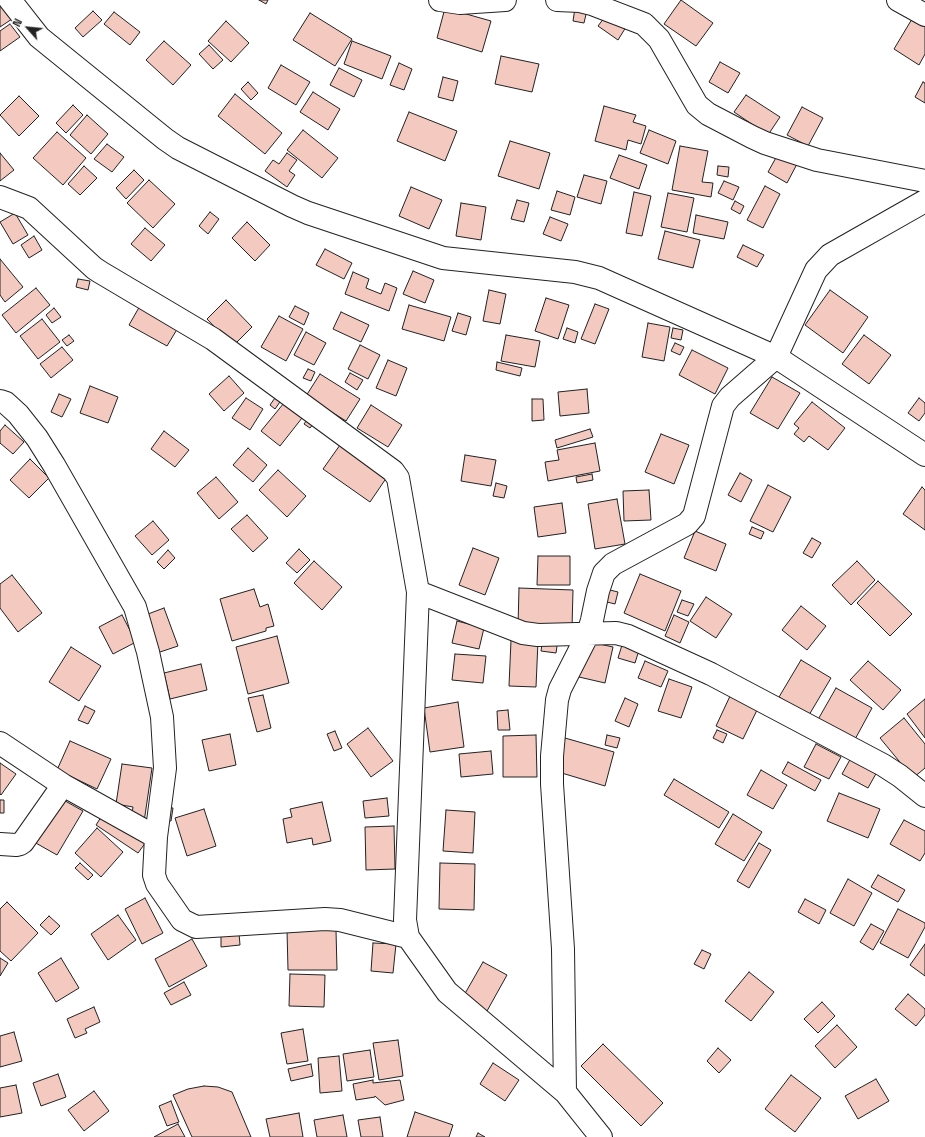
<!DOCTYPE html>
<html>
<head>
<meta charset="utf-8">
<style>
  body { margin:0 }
  #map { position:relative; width:925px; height:1137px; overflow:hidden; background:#fff; font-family:"Space Grotesk",sans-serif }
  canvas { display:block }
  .north { position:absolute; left:8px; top:8px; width:40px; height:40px; -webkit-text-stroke:3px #fff; paint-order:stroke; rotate:297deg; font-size:11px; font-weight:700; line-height:16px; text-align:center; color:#222 }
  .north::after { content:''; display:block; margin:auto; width:14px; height:18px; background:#222; clip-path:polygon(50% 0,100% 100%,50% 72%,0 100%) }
</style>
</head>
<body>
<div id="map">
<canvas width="925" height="1137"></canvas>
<div class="north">N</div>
</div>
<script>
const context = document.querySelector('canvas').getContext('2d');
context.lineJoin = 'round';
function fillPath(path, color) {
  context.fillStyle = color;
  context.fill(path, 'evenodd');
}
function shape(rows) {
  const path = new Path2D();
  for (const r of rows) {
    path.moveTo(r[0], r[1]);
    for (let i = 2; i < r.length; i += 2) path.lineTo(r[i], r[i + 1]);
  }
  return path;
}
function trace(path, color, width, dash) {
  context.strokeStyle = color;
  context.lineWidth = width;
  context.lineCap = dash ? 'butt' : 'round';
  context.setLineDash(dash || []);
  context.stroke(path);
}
const building = shape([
  [0,0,12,19,0,27,0,0],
  [259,0,268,0,266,4,259,0],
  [681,0,713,23,696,46,664,24,681,0],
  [445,8,491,21,482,52,437,38,445,8],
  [575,8,587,10,584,23,573,21,575,8],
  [93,11,102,20,83,37,75,28,93,11],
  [114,12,140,32,130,45,104,24,114,12],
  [310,13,352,39,335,66,293,40,310,13],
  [607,14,626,27,618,40,598,26,607,14],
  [912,19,925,26,925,54,919,65,894,49,912,19],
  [226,21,249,43,231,62,208,41,226,21],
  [10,24,20,37,0,51,0,31,10,24],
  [164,41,191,65,173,85,146,60,164,41],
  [352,41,391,56,382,79,344,64,352,41],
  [209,45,223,60,213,69,199,54,209,45],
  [501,56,539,64,532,92,495,84,501,56],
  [720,62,740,73,728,93,709,82,720,62],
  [399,63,412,69,404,90,390,85,399,63],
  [281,65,310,82,296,105,268,88,281,65],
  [339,68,362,80,354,97,330,85,339,68],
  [443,77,458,81,453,101,438,97,443,77],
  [248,82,258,93,251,100,241,89,248,82],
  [923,82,925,83,925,103,915,97,923,82],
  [313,92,340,109,328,130,300,112,313,92],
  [235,94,282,133,265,154,218,116,235,94],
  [746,95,780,117,768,135,734,112,746,95],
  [19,96,39,116,19,136,0,115,19,96],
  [73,105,83,115,66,133,56,123,73,105],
  [604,106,636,115,633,122,646,126,641,144,628,140,626,150,595,141,604,106],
  [802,107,823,118,808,146,787,135,802,107],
  [409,112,457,131,445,161,397,141,409,112],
  [87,115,108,134,91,154,70,135,87,115],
  [303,130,338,158,322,178,287,150,303,130],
  [649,130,676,141,668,164,640,153,649,130],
  [57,132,86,158,63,185,33,158,57,132],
  [510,141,550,153,539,189,498,176,510,141],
  [107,144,124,157,112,172,94,159,107,144],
  [680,146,708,151,702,182,713,183,711,197,672,190,680,146],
  [0,153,14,170,0,181,0,153],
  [287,153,297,160,289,171,295,175,287,187,265,171,273,160,279,164,287,153],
  [778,154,797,164,787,183,768,172,778,154],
  [619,155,647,165,639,189,610,178,619,155],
  [84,166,97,178,80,195,68,184,84,166],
  [718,166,729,167,728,177,717,175,718,166],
  [134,170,144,180,126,199,116,188,134,170],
  [584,175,607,181,601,204,577,197,584,175],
  [149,180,175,204,153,228,127,203,149,180],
  [724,181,739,187,733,200,718,193,724,181],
  [765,186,780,194,763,228,747,220,765,186],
  [411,187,442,200,429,229,399,216,411,187],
  [557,191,575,197,570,215,551,210,557,191],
  [634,192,651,196,642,236,626,233,634,192],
  [668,193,694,198,687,232,661,227,668,193],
  [517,200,529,203,524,222,511,219,517,200],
  [735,201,744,206,740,214,731,209,735,201],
  [461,203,486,207,481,240,456,236,461,203],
  [210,212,219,219,208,234,199,226,210,212],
  [15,213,28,235,13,244,0,222,15,213],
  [696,215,728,222,724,239,693,233,696,215],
  [550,217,568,224,561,241,543,234,550,217],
  [247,222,270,245,255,261,232,238,247,222],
  [145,228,165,245,151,261,131,244,145,228],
  [665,231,700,240,693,268,658,259,665,231],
  [34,236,42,250,29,258,21,245,34,236],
  [743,245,764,255,757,267,737,257,743,245],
  [325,249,352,263,344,279,316,265,325,249],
  [0,259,23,287,5,302,0,295,0,259],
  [413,271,434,280,425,303,403,294,413,271],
  [353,272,369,279,366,288,381,294,385,283,397,288,389,311,345,294,353,272],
  [78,279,90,281,88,290,76,287,78,279],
  [36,288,50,305,16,333,2,315,36,288],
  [489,290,506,294,500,324,483,321,489,290],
  [830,290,868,317,843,353,805,325,830,290],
  [546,298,569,305,558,339,535,331,546,298],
  [226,300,252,327,233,346,207,319,226,300],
  [141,304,179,326,167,346,129,325,141,304],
  [595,304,609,309,595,344,581,339,595,304],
  [409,305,451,317,444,341,402,329,409,305],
  [295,306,309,313,304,325,289,317,295,306],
  [54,308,61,317,52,323,46,315,54,308],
  [341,312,369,325,361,342,333,329,341,312],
  [458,313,471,317,466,335,452,331,458,313],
  [279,316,303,329,286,361,261,347,279,316],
  [42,319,60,342,38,359,20,336,42,319],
  [648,323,670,327,664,361,642,357,648,323],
  [567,328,578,332,575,343,563,339,567,328],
  [673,328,683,330,681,340,671,338,673,328],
  [306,332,326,343,314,365,294,355,306,332],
  [69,335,74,341,67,346,62,340,69,335],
  [506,335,540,341,535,367,501,361,506,335],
  [864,335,891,355,869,384,842,364,864,335],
  [675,343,684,347,680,355,671,351,675,343],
  [360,345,380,355,368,379,348,369,360,345],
  [62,347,73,360,51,378,40,364,62,347],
  [692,350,728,368,715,394,679,375,692,350],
  [388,360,407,368,396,396,376,388,388,360],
  [497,362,522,368,520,376,496,370,497,362],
  [308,369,315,372,311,381,303,378,308,369],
  [350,373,363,380,357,390,345,382,350,373],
  [320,374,360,399,346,421,306,396,320,374],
  [229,376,244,393,224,411,209,394,229,376],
  [772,377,800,393,778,429,750,413,772,377],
  [90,386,118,397,108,423,80,413,90,386],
  [587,389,589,413,560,416,558,392,587,389],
  [59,394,71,399,62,417,51,412,59,394],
  [277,395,282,399,275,409,270,405,277,395],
  [246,398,263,409,250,430,232,418,246,398],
  [919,398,925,403,925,413,919,421,908,413,919,398],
  [532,399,543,399,544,420,532,421,532,399],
  [812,402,845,428,828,450,809,436,804,442,794,434,799,428,794,424,812,402],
  [284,403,302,418,280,446,261,431,284,403],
  [371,405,402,425,388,447,357,428,371,405],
  [309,417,315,422,310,428,304,424,309,417],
  [5,425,24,442,13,454,0,443,0,431,5,425],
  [590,429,593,437,557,448,555,440,590,429],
  [164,431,189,450,175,467,151,449,164,431],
  [661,434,689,445,674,484,645,472,661,434],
  [595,443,600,471,548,481,545,462,559,460,557,450,595,443],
  [340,445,387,477,370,502,323,469,340,445],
  [248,448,267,465,253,482,233,465,248,448],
  [465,455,496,460,491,486,461,481,465,455],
  [30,459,49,478,29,498,10,480,30,459],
  [278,470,306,496,287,517,259,490,278,470],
  [740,473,752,480,741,502,728,495,740,473],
  [592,474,593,480,577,483,576,477,592,474],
  [216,477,238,502,219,519,197,493,216,477],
  [496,483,507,486,504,498,493,496,496,483],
  [768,485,791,497,773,532,750,521,768,485],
  [922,487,925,490,925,530,903,514,922,487],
  [649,490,651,520,624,521,623,491,649,490],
  [617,499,625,544,595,549,588,504,617,499],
  [562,503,566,533,538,537,534,507,562,503],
  [247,515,268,538,253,552,231,529,247,515],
  [153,521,169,540,152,555,135,536,153,521],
  [752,527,764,532,761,539,749,534,752,527],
  [695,531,726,544,716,571,684,558,695,531],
  [812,538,821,543,812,558,803,553,812,538],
  [473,548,499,558,485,595,459,585,473,548],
  [299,549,310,560,297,573,286,563,299,549],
  [168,550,175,558,164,569,157,562,168,550],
  [538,556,570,556,570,585,537,585,538,556],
  [314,561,342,587,322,610,294,583,314,561],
  [857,561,875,580,851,605,832,585,857,561],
  [640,574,681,591,665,631,624,613,640,574],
  [12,575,42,613,18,632,0,608,0,584,12,575],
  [878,581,912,614,890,636,857,603,878,581],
  [519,588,573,590,572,628,518,627,519,588],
  [254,589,260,607,268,604,274,626,266,628,266,631,232,641,220,599,254,589],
  [606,589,618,592,615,604,603,601,606,589],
  [706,597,732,614,716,638,690,621,706,597],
  [682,600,694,604,688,616,677,612,682,600],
  [801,606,826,626,807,650,782,630,801,606],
  [164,608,178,646,154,654,140,617,164,608],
  [122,615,136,642,113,654,99,627,122,615],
  [674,615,689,622,680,643,665,636,674,615],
  [457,621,484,628,479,649,452,643,457,621],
  [277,636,289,683,248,694,236,647,277,636],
  [543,637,558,639,556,653,541,651,543,637],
  [511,640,538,641,536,687,509,686,511,640],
  [586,641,613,647,605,683,579,677,586,641],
  [622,645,639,650,635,663,618,658,622,645],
  [71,647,101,666,79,701,49,682,71,647],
  [455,654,486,656,483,683,452,680,455,654],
  [801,660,831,678,809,715,779,697,801,660],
  [645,661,668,671,661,687,638,678,645,661],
  [868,661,901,690,883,710,850,680,868,661],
  [201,664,207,690,170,699,164,673,201,664],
  [669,679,692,687,681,718,658,711,669,679],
  [836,688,872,708,853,743,816,723,836,688],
  [731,694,758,708,743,739,716,726,731,694],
  [263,695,271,728,257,732,248,698,263,695],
  [625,698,638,704,629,727,615,721,625,698],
  [925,699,925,738,907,714,925,699],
  [458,702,464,747,430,752,424,708,458,702],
  [85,706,95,711,88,724,78,720,85,706],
  [508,710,510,730,498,730,497,711,508,710],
  [904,718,925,744,925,768,913,778,880,738,904,718],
  [368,728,393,761,371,777,347,744,368,728],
  [717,730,727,734,723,743,713,738,717,730],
  [335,731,342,748,334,751,327,734,335,731],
  [230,734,236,765,209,771,202,740,230,734],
  [536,735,537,777,503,777,503,736,536,735],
  [607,735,620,738,617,748,605,745,607,735],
  [565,738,614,752,605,786,555,771,565,738],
  [70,741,111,759,97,789,57,770,70,741],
  [816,744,841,757,829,779,804,767,816,744],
  [491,751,493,774,461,777,459,754,491,751],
  [852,756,878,770,868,788,842,774,852,756],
  [788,762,821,780,815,791,782,773,788,762],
  [0,763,16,774,1,795,0,794,0,763],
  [122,764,152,768,144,822,131,820,133,807,116,804,122,764],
  [761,770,787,785,773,809,747,795,761,770],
  [674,779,729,812,719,828,664,795,674,779],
  [839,793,880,809,868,838,827,821,839,793],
  [60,798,83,811,57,855,34,842,60,798],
  [387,798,389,816,365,818,363,801,387,798],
  [0,800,4,800,4,813,0,813,0,800],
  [322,802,331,841,313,845,312,838,287,843,283,819,292,817,290,809,322,802],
  [165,807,173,808,171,821,164,820,165,807],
  [204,809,216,846,187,856,175,818,204,809],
  [446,810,475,812,473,853,443,851,446,810],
  [103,814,146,842,138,853,96,825,103,814],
  [733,814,762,832,744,861,715,844,733,814],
  [904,820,925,831,925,853,920,861,890,844,904,820],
  [394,826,395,869,366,870,365,827,394,826],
  [97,828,123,852,101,877,75,853,97,828],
  [759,843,771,850,749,888,737,881,759,843],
  [80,863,93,875,88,880,75,868,80,863],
  [440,863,475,864,474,910,439,909,440,863],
  [878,875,905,890,898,902,871,887,878,875],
  [848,879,872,893,854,926,830,913,848,879],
  [145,898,163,933,142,944,125,909,145,898],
  [805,899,826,910,819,924,798,912,805,899],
  [7,902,38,933,11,961,0,951,0,909,7,902],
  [898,909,925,923,925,927,908,958,880,943,898,909],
  [118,915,136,940,108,960,91,934,118,915],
  [49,916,60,926,51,935,40,925,49,916],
  [871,924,884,931,873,950,860,942,871,924],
  [287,930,336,930,337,970,288,970,287,930],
  [239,933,240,945,221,947,221,935,239,933],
  [192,939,207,966,169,987,155,959,192,939],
  [373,943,396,944,393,973,371,971,373,943],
  [925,944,925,976,910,965,925,944],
  [702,950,711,954,704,969,694,964,702,950],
  [0,958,8,963,0,976,0,958],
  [61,958,79,988,56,1002,38,973,61,958],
  [483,962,507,975,487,1011,463,997,483,962],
  [749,972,774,992,751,1021,725,1001,749,972],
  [290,974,325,975,324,1007,289,1006,290,974],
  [184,982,191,995,171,1005,164,993,184,982],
  [908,994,925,1009,925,1015,916,1026,895,1009,908,994],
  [822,1002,835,1016,818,1033,804,1019,822,1002],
  [94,1007,100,1022,85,1029,87,1033,75,1038,67,1019,94,1007],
  [837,1025,857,1047,835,1068,815,1046,837,1025],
  [303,1029,308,1061,287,1064,281,1033,303,1029],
  [14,1032,22,1061,0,1067,0,1036,14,1032],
  [398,1040,403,1076,379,1080,373,1043,398,1040],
  [603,1044,663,1103,641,1126,581,1066,603,1044],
  [718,1048,731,1060,719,1073,707,1061,718,1048],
  [370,1050,374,1077,347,1081,343,1054,370,1050],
  [339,1056,342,1091,320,1093,318,1058,339,1056],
  [493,1063,519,1080,505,1101,480,1084,493,1063],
  [311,1064,313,1076,291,1081,288,1069,311,1064],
  [58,1074,66,1097,41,1106,33,1083,58,1074],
  [791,1075,821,1098,795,1132,765,1109,791,1075],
  [876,1079,889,1101,858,1119,845,1096,876,1079],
  [373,1080,373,1083,400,1080,404,1100,385,1105,375,1096,375,1097,356,1100,353,1084,373,1080],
  [16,1085,22,1113,0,1117,0,1088,16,1085],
  [204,1086,218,1087,232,1092,251,1137,192,1137,173,1095,188,1089,204,1086],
  [94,1091,109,1111,84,1131,68,1110,94,1091],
  [171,1101,179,1122,167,1126,159,1106,171,1101],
  [415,1112,453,1125,449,1137,407,1137,415,1112],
  [299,1113,303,1137,270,1137,266,1119,299,1113],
  [343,1115,347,1137,317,1137,314,1120,343,1115],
  [380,1117,383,1137,361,1137,358,1120,380,1117],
  [178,1124,185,1137,154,1137,178,1124],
  [478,1133,485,1137,476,1137,478,1133]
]);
fillPath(building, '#f3c9c0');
trace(building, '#222', 1);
const street = shape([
  [10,0,39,37,165,139,178,148,292,206,308,213,443,258,575,272,599,278,776,357,925,455],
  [440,0,460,3,505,0],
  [557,0,580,1,592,4,644,24,659,39,697,105,708,114,752,137,765,143,817,160,925,181],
  [898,0,925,15],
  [0,197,29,208,94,268,100,272,213,339,393,471,398,478,418,592,405,920,408,937,447,992,565,1092,601,1137],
  [0,401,6,403,18,414,37,438,54,465,135,607,148,652,162,717,165,768,156,837,154,875,157,884,182,920,196,927,325,919,340,920,408,937],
  [418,592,523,633,538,635,616,633,628,636,711,674,883,765,900,776,925,796],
  [0,743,63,785],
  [0,844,16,845,20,844,23,842,63,785,156,837],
  [565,1092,563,949,552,784,552,756,557,700,560,689,588,634,592,620,598,591,604,573,613,564,687,524,694,516,723,406,730,397,776,357,816,270,830,255,925,201]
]);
trace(street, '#222', 24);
trace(street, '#fff', 22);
</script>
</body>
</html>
